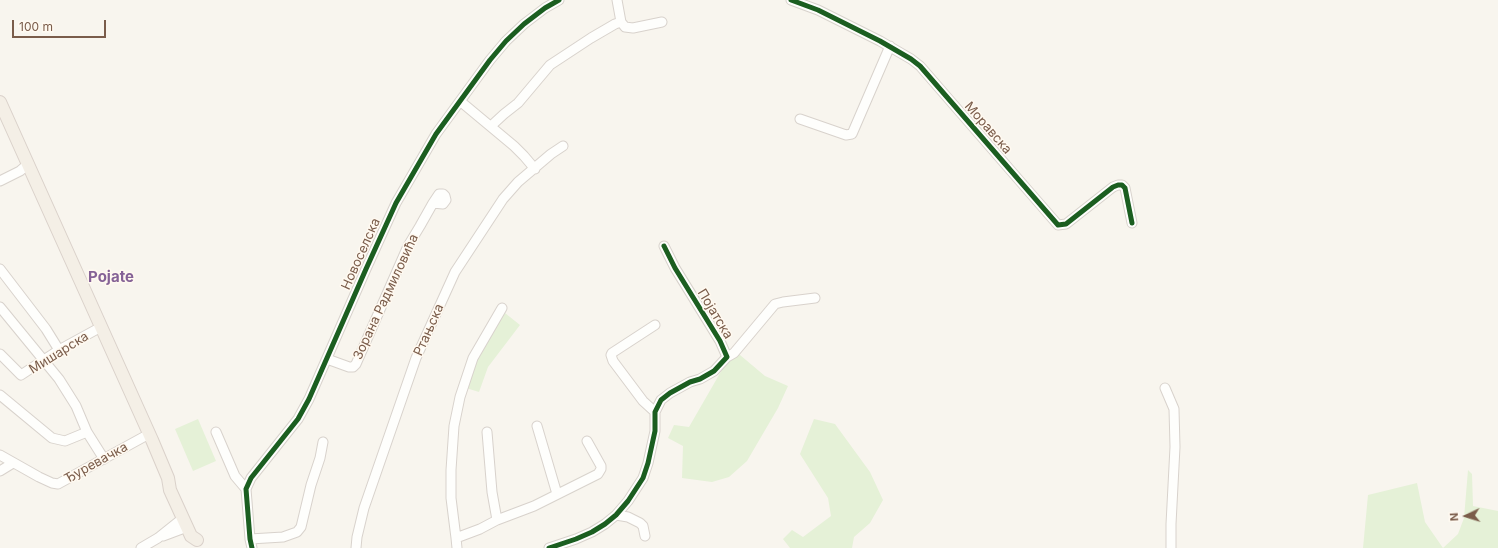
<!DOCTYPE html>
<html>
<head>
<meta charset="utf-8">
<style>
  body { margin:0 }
  #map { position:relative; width:1498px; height:548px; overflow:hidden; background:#f8f5ee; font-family:Inter,sans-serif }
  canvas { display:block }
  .north { position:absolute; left:1446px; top:496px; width:40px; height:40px; -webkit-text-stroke:3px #fff9f0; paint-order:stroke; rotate:266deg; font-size:11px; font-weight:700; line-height:16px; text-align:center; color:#7a5c4a }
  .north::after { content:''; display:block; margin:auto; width:14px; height:18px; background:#7a5c4a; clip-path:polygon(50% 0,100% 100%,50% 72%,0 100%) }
  .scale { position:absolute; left:12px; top:20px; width:94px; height:18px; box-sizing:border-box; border:2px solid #7a5c4a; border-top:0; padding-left:5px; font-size:12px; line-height:14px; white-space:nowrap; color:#7a5c4a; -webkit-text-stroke:3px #fff9f0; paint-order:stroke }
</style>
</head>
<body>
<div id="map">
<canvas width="1498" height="548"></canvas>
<div class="north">N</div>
<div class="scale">100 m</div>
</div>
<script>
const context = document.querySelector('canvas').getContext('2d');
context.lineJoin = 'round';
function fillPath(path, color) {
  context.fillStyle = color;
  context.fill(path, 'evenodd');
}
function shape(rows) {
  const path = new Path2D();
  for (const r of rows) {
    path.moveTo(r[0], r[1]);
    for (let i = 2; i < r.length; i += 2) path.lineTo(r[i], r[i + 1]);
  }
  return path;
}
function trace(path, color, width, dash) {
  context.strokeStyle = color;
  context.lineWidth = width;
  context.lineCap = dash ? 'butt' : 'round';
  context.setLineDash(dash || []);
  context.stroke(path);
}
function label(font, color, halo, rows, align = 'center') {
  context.font = font + ' Inter,sans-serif';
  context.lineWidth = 3;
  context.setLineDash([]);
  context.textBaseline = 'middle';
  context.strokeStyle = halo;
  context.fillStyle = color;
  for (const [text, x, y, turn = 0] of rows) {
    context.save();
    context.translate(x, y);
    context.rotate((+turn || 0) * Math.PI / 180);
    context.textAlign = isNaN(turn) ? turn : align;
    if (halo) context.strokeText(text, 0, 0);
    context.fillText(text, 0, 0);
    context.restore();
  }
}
fillPath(shape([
  [505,313,520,325,488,367,479,392,466,388,475,360],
  [740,355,765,376,788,386,778,408,747,461,729,477,712,482,682,478,683,446,668,438,674,425,689,427,723,368,732,356],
  [198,419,216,461,193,471,175,429],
  [814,419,835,424,870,472,883,500,870,523,854,537,852,548,790,548,783,539,792,530,803,537,831,516,828,498,800,454],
  [1468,470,1472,474,1473,506,1498,511,1498,548,1363,548,1368,495,1417,483,1425,522,1443,548,1458,534,1464,518]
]), '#e5f1d7');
const minor = shape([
  [617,0,621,22,625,27,633,28,662,22],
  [791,0,818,10,880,41,911,59,920,66,1058,225,1066,224,1113,187,1118,185,1122,185,1125,188,1132,223],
  [460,101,514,146,524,156,535,169],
  [800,119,846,135,852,134,890,46],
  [491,126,504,114,518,103,550,65,591,38,615,24,621,22],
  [0,181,20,171,28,164],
  [0,269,46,329,59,350],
  [0,307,59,379,76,406,87,432,104,459],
  [0,354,21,375,59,350,101,327],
  [727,357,734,353,775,304,783,302,815,298],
  [327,359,349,367,353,367,356,364,408,246,420,226,433,203,439,194,443,194,445,196,446,200,443,204,433,203],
  [1165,388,1174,409,1175,447,1171,524,1171,548],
  [0,395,52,438,65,441,87,432],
  [655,412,643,401,613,361,611,355,612,353,655,325],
  [537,426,557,494],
  [216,432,235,476,246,489],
  [487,432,492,492,497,520],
  [0,455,39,477,52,483,58,484,149,434],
  [0,471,13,463],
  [616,515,628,517,640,523,643,526,645,536],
  [163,536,187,527],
  [456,538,451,498,451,470,454,426,460,397,473,358,502,308],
  [250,539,283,537,297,532,301,527,311,485,320,458,323,442],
  [141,548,158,538,183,518],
  [252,548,250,539,246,489,251,478,298,419,309,399,366,269,396,203,436,134,490,60,506,41,524,24,545,8,559,0],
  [356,548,357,537,364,508,416,358,455,272,503,199,518,182,551,154,563,146],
  [457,548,456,538,480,529,497,520,534,506,598,474,601,469,601,466,587,441],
  [549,548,576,539,592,532,605,524,616,515,628,501,643,478,648,463,655,431,655,412,661,400,670,393,690,382,700,379,714,371,727,357,720,341,675,268,664,246]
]);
const major = shape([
  [0,102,152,440,168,478,170,490,191,536,197,540]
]);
trace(minor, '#d8d2cc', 11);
trace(major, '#dad1ca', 14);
trace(minor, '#fefefc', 9);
trace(major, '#f4efe6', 12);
trace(shape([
  [791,0,818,10,880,41,911,59,920,66,1058,225,1066,224,1113,187,1118,185,1122,185,1125,188,1132,223],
  [252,548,250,539,246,489,251,478,298,419,309,399,366,269,396,203,436,134,490,60,506,41,524,24,545,8,559,0],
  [549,548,576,539,592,532,605,524,616,515,628,501,643,478,648,463,655,431,655,412,661,400,670,393,690,382,700,379,714,371,727,357,720,341,675,268,664,246]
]), '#1b5e20', 5);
label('13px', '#7a5c4a', '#fff9f0', [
  ["Моравска",988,128,49],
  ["Новоселска",361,254,-66],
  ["Зорана Радмиловића",386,297,-65],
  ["Појатска",715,314,59],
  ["Ртањска",429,330,-66],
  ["Мишарска",59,353,-32],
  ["Ђуревачка",96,463,-29]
]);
label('bold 15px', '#856296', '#fff9f0', [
  ["Pojate",111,277]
]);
</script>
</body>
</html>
